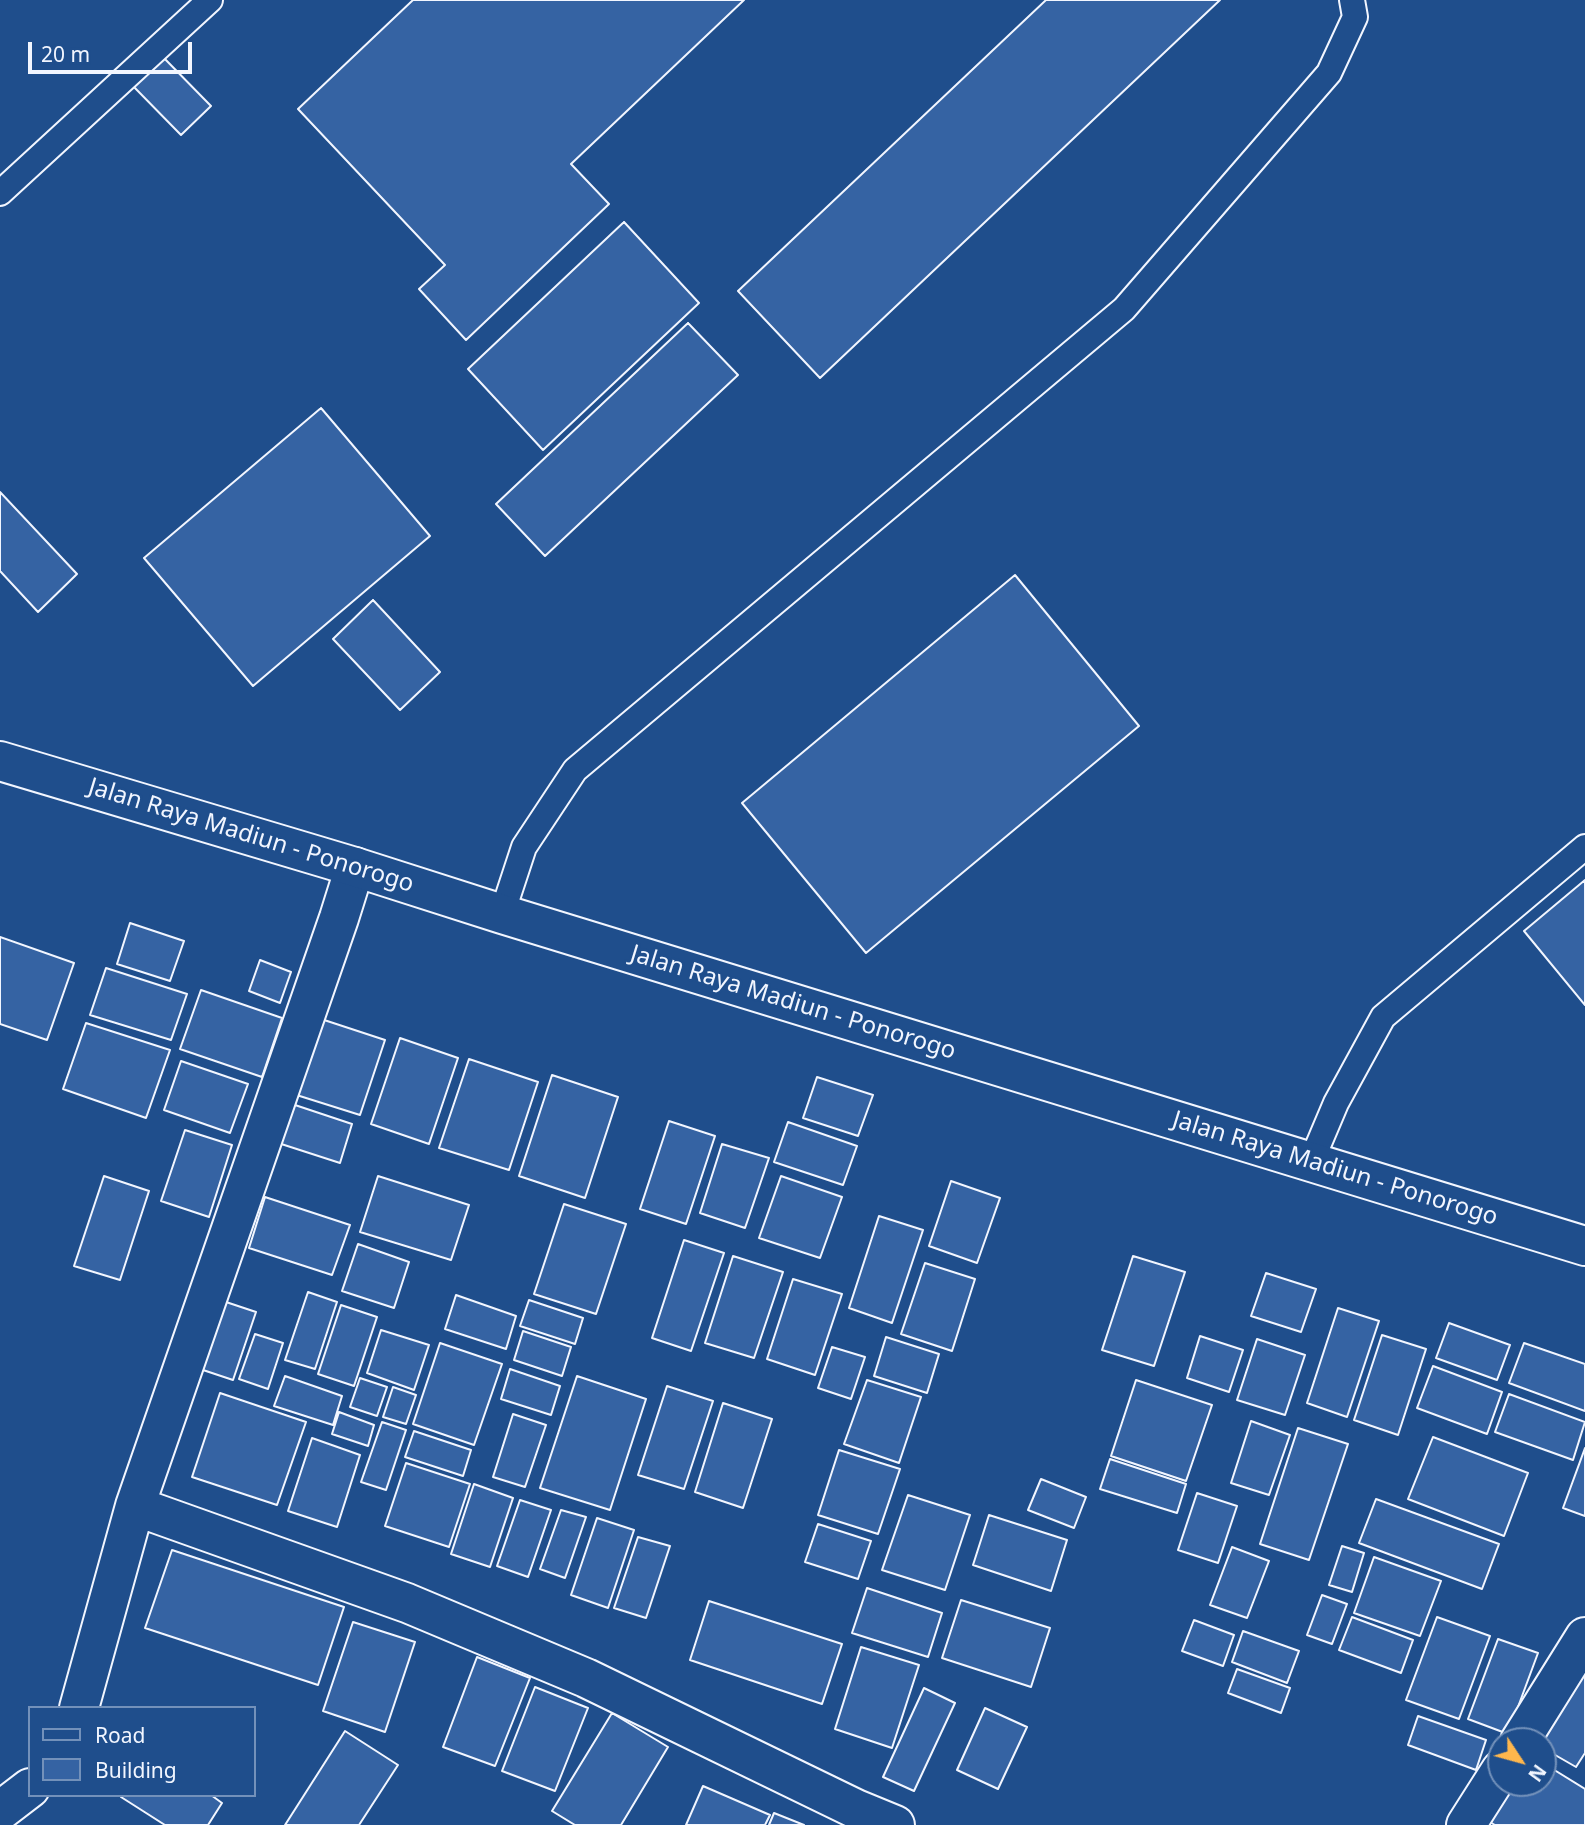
<!DOCTYPE html>
<html>
<head>
<meta charset="utf-8">
<style>
  body { margin:0 }
  #map { position:relative; width:1585px; height:1825px; overflow:hidden; background:#1f4e8c; font-family:"Noto Sans",sans-serif }
  canvas { display:block }
  .legend { position:absolute; left:28px; top:1706px; width:228px; height:91px; box-sizing:border-box; background:#1f4e8c; border:2px solid #7391ba; margin:0; padding:9px 12px; list-style:none; font-size:21px; color:#f2f6ff }
  .legend li { display:flex; align-items:center; gap:14px; height:35px }
  .legend b { width:35px; border:2px solid #7391ba }
  .north { position:absolute; left:1487px; top:1727px; width:70px; height:70px; box-sizing:border-box; background:#1f4e8c; border:2px solid #7391ba; border-radius:50%; rotate:126deg; font-size:19px; font-weight:700; line-height:28px; text-align:center; color:#f2f6ff }
  .north::after { content:''; display:block; margin:auto; width:24px; height:32px; background:#ffb74d; clip-path:polygon(50% 0,100% 100%,50% 72%,0 100%) }
  .scale { position:absolute; left:28px; top:42px; width:164px; height:32px; box-sizing:border-box; border:4px solid #f2f6ff; border-top:0; padding-left:9px; font-size:21px; line-height:24px; white-space:nowrap; color:#f2f6ff; -webkit-text-stroke:5px #1f4e8c; paint-order:stroke }
</style>
</head>
<body>
<div id="map">
<canvas width="1585" height="1825"></canvas>
<ul class="legend">
<li><b style="height:9px;background:#1f4e8c"></b>Road</li>
<li><b style="height:19px;background:#3563a3"></b>Building</li>
</ul>
<div class="north">N</div>
<div class="scale">20 m</div>
</div>
<script>
const context = document.querySelector('canvas').getContext('2d');
context.lineJoin = 'round';
function fillPath(path, color) {
  context.fillStyle = color;
  context.fill(path, 'evenodd');
}
function shape(rows) {
  const path = new Path2D();
  for (const r of rows) {
    path.moveTo(r[0], r[1]);
    for (let i = 2; i < r.length; i += 2) path.lineTo(r[i], r[i + 1]);
  }
  return path;
}
function trace(path, color, width, dash) {
  context.strokeStyle = color;
  context.lineWidth = width;
  context.lineCap = dash ? 'butt' : 'round';
  context.setLineDash(dash || []);
  context.stroke(path);
}
function label(font, color, halo, rows, align = 'center') {
  context.font = font + ' "Noto Sans",sans-serif';
  context.lineWidth = 5;
  context.setLineDash([]);
  context.textBaseline = 'middle';
  context.strokeStyle = halo;
  context.fillStyle = color;
  for (const [text, x, y, turn = 0] of rows) {
    context.save();
    context.translate(x, y);
    context.rotate((+turn || 0) * Math.PI / 180);
    context.textAlign = isNaN(turn) ? turn : align;
    if (halo) context.strokeText(text, 0, 0);
    context.fillText(text, 0, 0);
    context.restore();
  }
}
const building = shape([
  [413,0,744,0,571,164,609,204,466,340,419,289,445,265,298,109,413,0],
  [1046,0,1220,0,820,378,738,291,1046,0],
  [161,55,211,106,181,135,132,85,161,55],
  [624,222,699,303,543,450,468,369,624,222],
  [688,323,738,375,545,556,496,504,688,323],
  [321,408,430,536,253,686,144,558,321,408],
  [0,492,77,574,38,612,0,571,0,492],
  [1015,575,1139,726,866,953,742,803,1015,575],
  [373,600,440,672,400,710,333,639,373,600],
  [1585,880,1585,1005,1524,931,1585,880],
  [130,923,184,941,170,981,117,964,130,923],
  [0,937,74,963,47,1040,0,1024,0,937],
  [260,960,291,972,280,1003,249,991,260,960],
  [106,968,187,994,171,1040,90,1015,106,968],
  [201,990,282,1018,262,1077,180,1049,201,990],
  [312,1016,385,1040,360,1115,287,1092,312,1016],
  [86,1023,170,1050,146,1118,63,1089,86,1023],
  [400,1038,458,1058,429,1144,371,1124,400,1038],
  [469,1059,538,1082,509,1170,439,1148,469,1059],
  [181,1061,248,1084,230,1133,164,1110,181,1061],
  [552,1075,618,1097,585,1198,519,1176,552,1075],
  [817,1077,873,1095,858,1136,803,1118,817,1077],
  [286,1102,352,1124,340,1163,272,1141,286,1102],
  [669,1121,715,1136,686,1224,640,1209,669,1121],
  [788,1122,857,1146,843,1185,774,1162,788,1122],
  [185,1130,232,1145,209,1217,161,1201,185,1130],
  [722,1144,769,1158,745,1228,700,1213,722,1144],
  [104,1176,149,1191,120,1280,74,1266,104,1176],
  [378,1176,469,1205,451,1260,360,1232,378,1176],
  [781,1176,842,1197,820,1258,759,1238,781,1176],
  [951,1181,1000,1198,977,1263,929,1246,951,1181],
  [265,1197,350,1225,332,1275,249,1248,265,1197],
  [564,1204,626,1224,596,1314,534,1294,564,1204],
  [879,1216,923,1230,892,1323,849,1308,879,1216],
  [684,1240,724,1253,691,1351,652,1338,684,1240],
  [358,1244,409,1262,394,1308,342,1291,358,1244],
  [733,1256,783,1272,754,1358,705,1343,733,1256],
  [1133,1256,1185,1272,1154,1366,1102,1350,1133,1256],
  [925,1263,975,1279,952,1351,901,1334,925,1263],
  [1266,1273,1316,1289,1301,1332,1251,1316,1266,1273],
  [793,1279,842,1294,815,1375,767,1359,793,1279],
  [308,1292,337,1302,315,1369,285,1360,308,1292],
  [456,1295,516,1316,506,1349,445,1329,456,1295],
  [529,1300,583,1318,575,1344,520,1326,529,1300],
  [223,1301,256,1312,233,1380,200,1369,223,1301],
  [341,1305,377,1317,354,1386,318,1374,341,1305],
  [1338,1308,1379,1321,1347,1417,1307,1403,1338,1308],
  [1449,1323,1510,1345,1497,1380,1436,1358,1449,1323],
  [381,1330,429,1345,414,1390,367,1373,381,1330],
  [523,1331,571,1347,562,1376,514,1360,523,1331],
  [255,1334,283,1343,268,1389,239,1379,255,1334],
  [1382,1335,1426,1349,1398,1435,1354,1420,1382,1335],
  [1200,1336,1243,1350,1229,1392,1187,1378,1200,1336],
  [886,1337,939,1354,927,1393,874,1376,886,1337],
  [1257,1339,1305,1355,1285,1415,1237,1400,1257,1339],
  [440,1343,502,1364,474,1445,413,1424,440,1343],
  [1524,1343,1585,1364,1585,1411,1509,1383,1524,1343],
  [832,1347,865,1357,851,1399,818,1388,832,1347],
  [1433,1366,1502,1392,1487,1434,1417,1408,1433,1366],
  [510,1369,560,1386,551,1415,501,1399,510,1369],
  [285,1376,342,1396,333,1425,274,1406,285,1376],
  [577,1376,646,1399,610,1510,540,1488,577,1376],
  [360,1378,387,1387,377,1416,350,1407,360,1378],
  [867,1380,921,1397,899,1463,844,1444,867,1380],
  [1136,1380,1212,1405,1186,1481,1111,1456,1136,1380],
  [667,1386,713,1401,684,1489,638,1475,667,1386],
  [393,1387,416,1395,406,1424,383,1417,393,1387],
  [220,1393,306,1422,277,1505,192,1477,220,1393],
  [1509,1394,1585,1422,1573,1460,1495,1432,1509,1394],
  [723,1403,772,1419,743,1508,695,1492,723,1403],
  [339,1412,374,1425,368,1446,332,1434,339,1412],
  [513,1414,546,1425,525,1487,493,1477,513,1414],
  [1251,1421,1290,1435,1269,1495,1231,1483,1251,1421],
  [382,1422,406,1430,386,1490,361,1482,382,1422],
  [1298,1428,1348,1444,1309,1560,1260,1544,1298,1428],
  [414,1431,471,1450,463,1476,405,1457,414,1431],
  [1433,1437,1528,1473,1504,1536,1408,1499,1433,1437],
  [312,1438,360,1455,337,1527,288,1511,312,1438],
  [1585,1448,1585,1516,1563,1508,1585,1448],
  [839,1450,900,1469,878,1534,818,1515,839,1450],
  [1110,1459,1186,1484,1177,1513,1100,1489,1110,1459],
  [406,1463,470,1484,449,1547,385,1526,406,1463],
  [1041,1479,1086,1497,1074,1528,1028,1510,1041,1479],
  [474,1484,513,1498,490,1567,451,1554,474,1484],
  [1197,1493,1237,1506,1218,1563,1178,1550,1197,1493],
  [908,1495,970,1515,945,1590,882,1570,908,1495],
  [1376,1499,1499,1544,1482,1589,1359,1543,1376,1499],
  [520,1500,551,1510,528,1577,497,1566,520,1500],
  [561,1510,586,1517,565,1578,540,1569,561,1510],
  [989,1515,1067,1540,1051,1591,973,1565,989,1515],
  [597,1518,634,1530,608,1608,571,1595,597,1518],
  [818,1524,871,1541,858,1579,805,1562,818,1524],
  [638,1537,670,1546,646,1618,614,1608,638,1537],
  [1342,1546,1364,1553,1352,1592,1329,1585,1342,1546],
  [1232,1547,1269,1561,1247,1618,1210,1605,1232,1547],
  [172,1550,344,1607,318,1685,145,1628,172,1550],
  [1374,1557,1441,1581,1420,1636,1354,1613,1374,1557],
  [867,1588,942,1613,928,1657,852,1633,867,1588],
  [1322,1595,1347,1604,1332,1644,1307,1635,1322,1595],
  [961,1600,1050,1628,1031,1687,942,1658,961,1600],
  [709,1601,842,1644,822,1704,690,1660,709,1601],
  [1352,1617,1413,1640,1401,1673,1339,1650,1352,1617],
  [1437,1617,1490,1636,1459,1719,1406,1700,1437,1617],
  [1194,1620,1234,1635,1223,1666,1182,1651,1194,1620],
  [353,1622,415,1642,385,1732,323,1711,353,1622],
  [1243,1631,1299,1651,1287,1683,1232,1662,1243,1631],
  [1585,1636,1585,1753,1576,1767,1543,1748,1543,1741,1532,1741,1585,1636],
  [1498,1639,1538,1653,1508,1734,1468,1719,1498,1639],
  [861,1647,919,1665,892,1748,835,1729,861,1647],
  [477,1657,530,1678,495,1766,443,1747,477,1657],
  [1237,1669,1290,1688,1281,1713,1228,1693,1237,1669],
  [535,1687,588,1708,555,1791,502,1771,535,1687],
  [924,1688,955,1703,914,1791,883,1777,924,1688],
  [985,1708,1027,1727,998,1789,957,1770,985,1708],
  [612,1713,668,1747,621,1825,575,1825,552,1811,612,1713],
  [1418,1716,1486,1740,1476,1770,1408,1745,1418,1716],
  [345,1731,398,1765,359,1825,285,1825,345,1731],
  [1543,1763,1585,1789,1585,1825,1495,1825,1476,1814,1501,1783,1543,1783,1543,1763],
  [703,1786,770,1815,765,1825,686,1825,703,1786],
  [122,1795,211,1795,222,1803,208,1825,165,1825,121,1797,122,1795],
  [774,1813,804,1825,769,1825,774,1813]
]);
fillPath(building, '#3563a3');
trace(building, '#f2f6ff', 2);
const lane = shape([
  [0,193,210,0],
  [502,914,524,847,575,770,1124,309,1329,73,1355,17,1352,0],
  [1311,1162,1336,1103,1383,1017,1585,847]
]);
const street = shape([
  [135,1506,407,1603,586,1678,856,1809,895,1825],
  [79,1708,135,1506,339,918,355,867],
  [1520,1741,1585,1637],
  [0,1811,30,1788],
  [1466,1825,1501,1770]
]);
const highway = shape([
  [0,761,355,867,502,914,1585,1246]
]);
trace(lane, '#f2f6ff', 28);
trace(street, '#f2f6ff', 42);
trace(highway, '#f2f6ff', 42);
trace(lane, '#1f4e8c', 24);
trace(street, '#1f4e8c', 38);
trace(highway, '#1f4e8c', 38);
label('24px', '#f2f6ff', '#1f4e8c', [
  ["Jalan Raya Madiun - Ponorogo",251,836,17],
  ["Jalan Raya Madiun - Ponorogo",793,1003,17],
  ["Jalan Raya Madiun - Ponorogo",1335,1169,17]
]);
</script>
</body>
</html>
